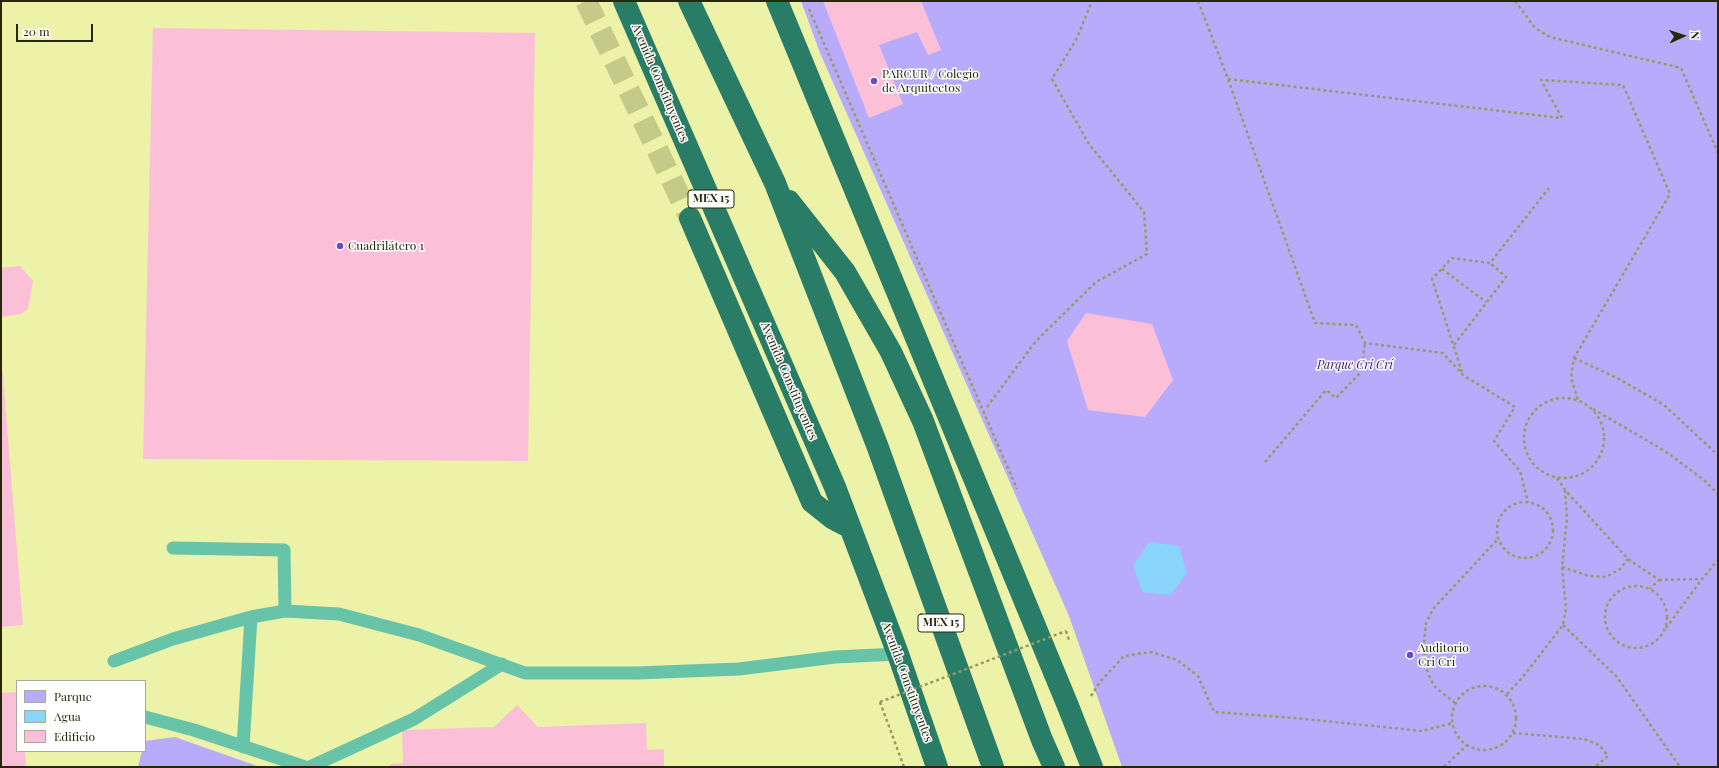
<!DOCTYPE html>
<html>
<head>
<meta charset="utf-8">
<style>
  body { margin:0 }
  #map { position:relative; width:1719px; height:768px; overflow:hidden; background:#ecf2a7; font-family:"Playfair Display",serif }
  canvas { display:block }
  .frame { position:absolute; inset:0; border:2px solid #262809; pointer-events:none }
  .legend { position:absolute; left:16px; top:680px; width:130px; height:72px; box-sizing:border-box; background:#fff; border:1px solid #a8a99d; margin:0; padding:5px 7px; list-style:none; font-size:12px; color:#262809 }
  .legend li { display:flex; align-items:center; gap:8px; height:20px }
  .legend b { width:20px; border:1px solid #a8a99d }
  .north { position:absolute; left:1663px; top:16px; width:40px; height:40px; -webkit-text-stroke:3px #fff; paint-order:stroke; rotate:87deg; font-size:11px; font-weight:700; line-height:16px; text-align:center; color:#262809 }
  .north::after { content:''; display:block; margin:auto; width:14px; height:18px; background:#262809; clip-path:polygon(50% 0,100% 100%,50% 72%,0 100%) }
  .scale { position:absolute; left:16px; top:24px; width:77px; height:18px; box-sizing:border-box; border:2px solid #262809; border-top:0; padding-left:5px; font-size:12px; line-height:14px; white-space:nowrap; color:#262809; -webkit-text-stroke:3px #fff; paint-order:stroke }
</style>
</head>
<body>
<div id="map">
<canvas width="1719" height="768"></canvas>
<div class="frame"></div>
<ul class="legend">
<li><b style="height:11px;background:#b9abfb"></b>Parque</li>
<li><b style="height:11px;background:#88d4fb"></b>Agua</li>
<li><b style="height:11px;background:#fcbfd8"></b>Edificio</li>
</ul>
<div class="north">N</div>
<div class="scale">20 m</div>
</div>
<script>
const context = document.querySelector('canvas').getContext('2d');
context.lineJoin = 'round';
function fillPath(path, color) {
  context.fillStyle = color;
  context.fill(path, 'evenodd');
}
function shape(rows) {
  const path = new Path2D();
  for (const r of rows) {
    if (r.length === 3) {
      path.moveTo(r[0] + r[2], r[1]);
      path.arc(r[0], r[1], r[2], 0, 2 * Math.PI);
      continue;
    }
    path.moveTo(r[0], r[1]);
    for (let i = 2; i < r.length; i += 2) path.lineTo(r[i], r[i + 1]);
  }
  return path;
}
function trace(path, color, width, dash) {
  context.strokeStyle = color;
  context.lineWidth = width;
  context.lineCap = dash ? 'butt' : 'round';
  context.setLineDash(dash || []);
  context.stroke(path);
}
function label(font, color, halo, rows, align = 'center') {
  context.font = font + ' "Playfair Display",serif';
  context.lineWidth = 3;
  context.setLineDash([]);
  context.textBaseline = 'middle';
  context.strokeStyle = halo;
  context.fillStyle = color;
  for (const [text, x, y, turn = 0] of rows) {
    context.save();
    context.translate(x, y);
    context.rotate((+turn || 0) * Math.PI / 180);
    context.textAlign = isNaN(turn) ? turn : align;
    if (halo) context.strokeText(text, 0, 0);
    context.fillText(text, 0, 0);
    context.restore();
  }
}
fillPath(shape([
  [801,1,1718,1,1718,767,1122,767,1069,616,820,53],
  [175,737,260,767,138,767,142,751,145,751,145,741]
]), '#b9abfb');
fillPath(shape([
  [1149,542,1179,546,1187,573,1170,595,1142,592,1133,566]
]), '#88d4fb');
fillPath(shape([
  [823,1,921,1,941,50,928,55,917,32,879,45,903,104,869,118],
  [153,28,535,33,528,461,143,459],
  [20,266,33,281,28,309,21,314,1,317,1,268],
  [1086,313,1152,324,1173,380,1145,417,1088,410,1067,341],
  [1,352,23,625,1,627],
  [17,692,17,751,25,751,26,767,1,767,1,693],
  [517,705,538,727,646,723,647,750,664,749,664,767,391,767,390,764,403,763,402,730,494,727]
]), '#fcbfd8');
trace(shape([
  [586,1,690,218]
]), '#c4ca87', 22, [22, 11]);
trace(shape([
  [1198,1,1228,79,1315,323,1356,325,1365,343,1443,353,1463,375,1515,407,1494,441,1520,471,1528,502],
  [1515,1,1535,28,1550,37,1681,68,1718,153],
  [809,9,1017,489],
  [1228,79,1561,118],
  [1562,118,1541,80,1623,85,1670,194,1574,358,1571,378,1578,400],
  [1442,269,1486,302],
  [1454,345,1506,277,1490,263],
  [1574,358,1619,379,1664,405,1718,455],
  [1462,372,1432,279,1452,258,1490,263,1549,188],
  [1564,438,40],
  [987,407,1036,341,1096,282,1147,254,1144,212,1089,144,1052,79,1077,38,1092,1],
  [1593,409,1665,451,1704,480,1718,494],
  [1265,462,1326,390,1336,398,1361,372,1365,343],
  [1557,478,1565,490,1628,559,1659,580,1650,589],
  [1525,530,28],
  [1562,567,1589,576,1606,577,1620,569,1628,559],
  [1659,580,1702,579,1718,560],
  [1636,617,31],
  [1563,625,1617,677,1680,767],
  [1666,628,1702,579],
  [1066,631,1069,640],
  [1484,718,32],
  [1507,694,1522,678,1563,625,1566,608,1562,567,1567,519,1565,490],
  [1091,696,1100,682,1124,656,1151,652,1177,660,1198,676,1214,712,1295,718,1422,731,1453,723],
  [880,702,904,767],
  [1455,703,1435,687,1430,678,1425,665,1424,643,1426,623,1433,609,1498,539],
  [1513,733,1584,739,1599,745,1608,756,1595,767],
  [1444,767,1467,745]
]), '#979b63', 2.5, [3, 3]);
trace(shape([
  [173,548,284,550,285,611],
  [114,661,173,639,251,617,285,611,339,614,419,635,525,673,637,673,739,669,835,657,898,654],
  [145,717,194,730,305,767],
  [243,747,251,617],
  [310,767,414,719,502,664]
]), '#68c4a8', 13);
trace(shape([
  [624,1,835,487,898,654,937,767],
  [689,1,775,183,877,445,993,767],
  [777,1,1068,706,1092,767],
  [789,201,845,272,891,352,923,421,1042,740,1054,767],
  [690,218,812,502,832,518,849,527]
]), '#297c66', 22);
trace(shape([
  [880,702,1066,631]
]), '#979b63', 2.5, [3, 3]);
for (const [x, y, r, color] of [
  [874,81,4,"#6d4ac3"],
  [340,246,4,"#6d4ac3"],
  [1410,655,4,"#6d4ac3"]
]) {
  const dot = new Path2D();
  dot.arc(x, y, r, 0, 2 * Math.PI);
  context.fillStyle = color;
  context.fill(dot);
  trace(dot, '#fff', 1.5);
}
for (const [x, y, w] of [
  [711,199,46],
  [941,623,46]
]) {
  const box = new Path2D();
  box.roundRect(x - w / 2, y - 9, w, 18, 3);
  context.fillStyle = '#fff';
  context.fill(box);
  trace(box, '#262809', 1);
}
label('bold 11px', '#262809', null, [
  ["MEX 15",711,199],
  ["MEX 15",941,623]
]);
label('12px', '#262809', '#fff', [
  ["PARCUR / Colegio",882,74],
  ["de Arquitectos",882,88],
  ["Cuadrilátero 1",348,246],
  ["Auditorio",1418,648],
  ["Cri Crí",1418,662]
], 'left');
label('12px', '#262809', '#fff', [
  ["Avenida Constituyentes",660,83,67],
  ["Avenida Constituyentes",789,381,67],
  ["Avenida Constituyentes",907,682,70]
]);
label('italic 12px', '#361272', '#fff', [
  ["Parque Cri Crí",1355,365]
]);
</script>
</body>
</html>
